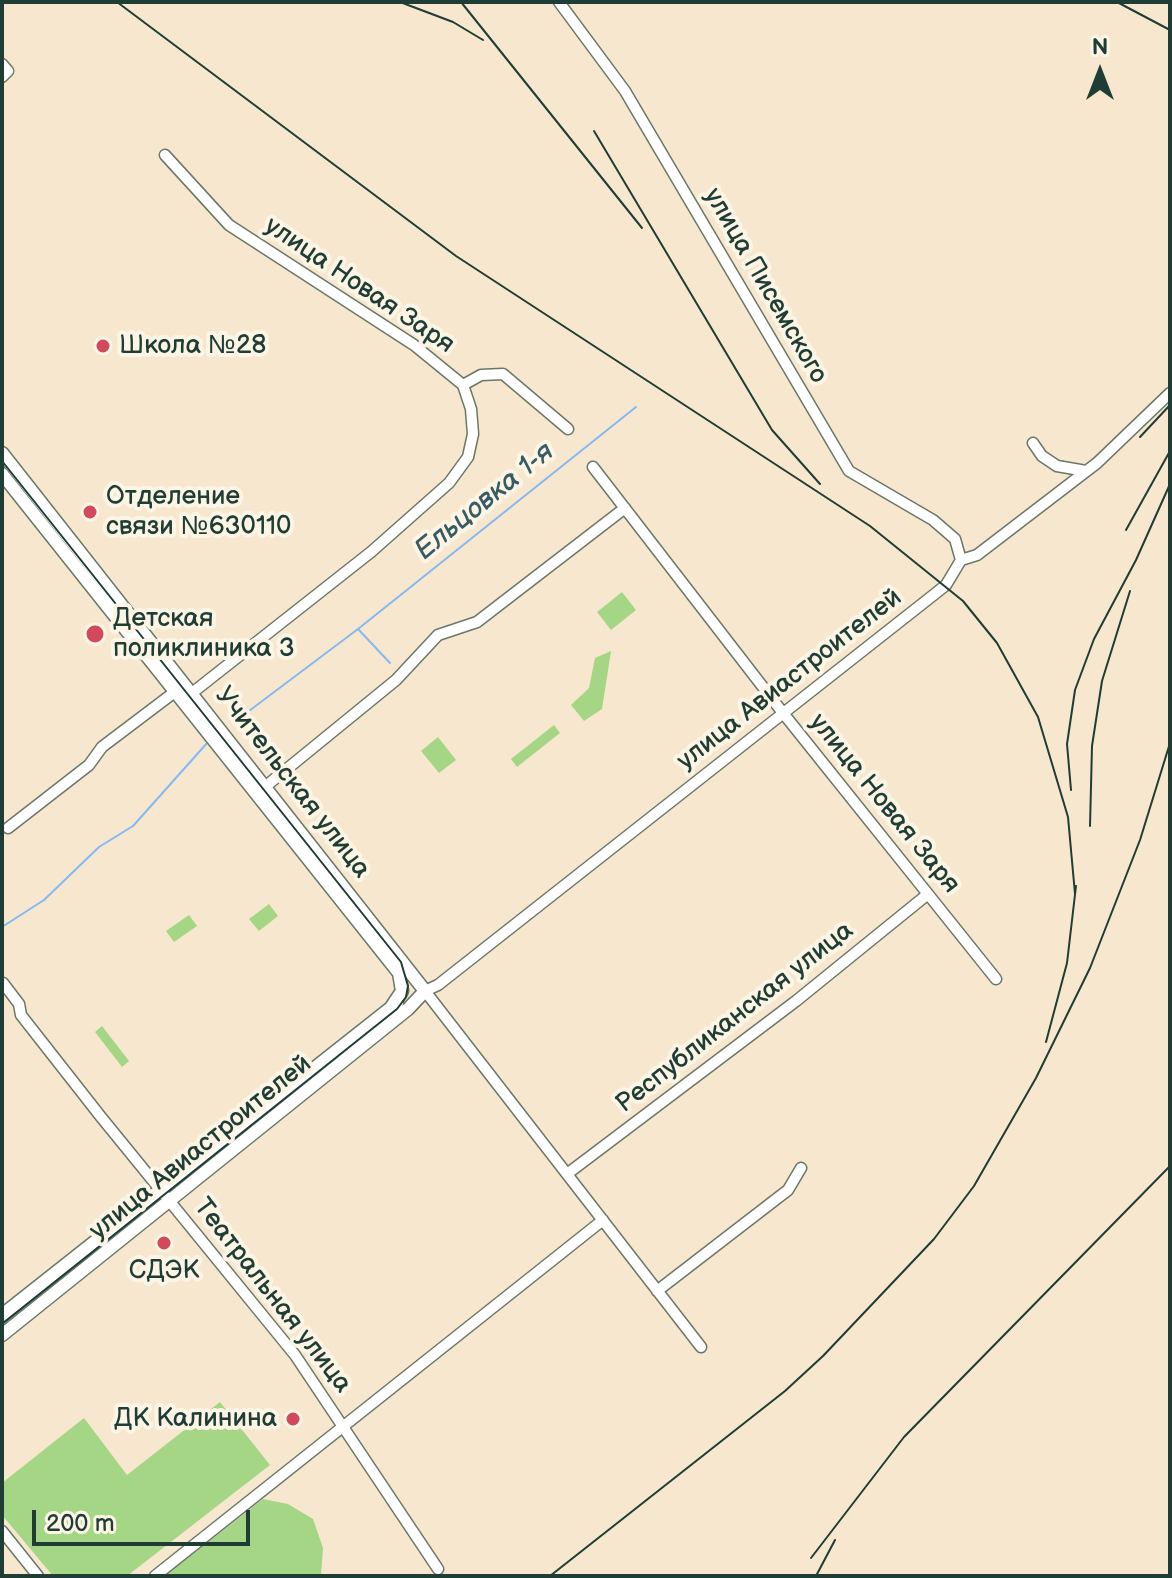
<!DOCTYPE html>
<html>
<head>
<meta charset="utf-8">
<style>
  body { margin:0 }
  #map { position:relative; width:1172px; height:1578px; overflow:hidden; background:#f6e7ce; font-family:"Balsamiq Sans",sans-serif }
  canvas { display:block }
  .frame { position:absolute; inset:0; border:4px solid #1f3d34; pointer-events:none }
  .north { position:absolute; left:1060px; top:32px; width:80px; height:80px; -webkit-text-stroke:6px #fcf5e5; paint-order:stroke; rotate:0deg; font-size:22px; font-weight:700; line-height:32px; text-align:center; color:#1f3d34 }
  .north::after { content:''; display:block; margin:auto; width:28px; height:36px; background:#1f3d34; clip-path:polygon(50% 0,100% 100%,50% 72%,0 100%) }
  .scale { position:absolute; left:32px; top:1510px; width:218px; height:36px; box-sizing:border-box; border:4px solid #1f3d34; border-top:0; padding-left:10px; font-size:24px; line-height:28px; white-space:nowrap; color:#1f3d34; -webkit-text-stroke:6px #fcf5e5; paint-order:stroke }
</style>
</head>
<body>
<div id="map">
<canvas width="1172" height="1578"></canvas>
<div class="frame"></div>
<div class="north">N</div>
<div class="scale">200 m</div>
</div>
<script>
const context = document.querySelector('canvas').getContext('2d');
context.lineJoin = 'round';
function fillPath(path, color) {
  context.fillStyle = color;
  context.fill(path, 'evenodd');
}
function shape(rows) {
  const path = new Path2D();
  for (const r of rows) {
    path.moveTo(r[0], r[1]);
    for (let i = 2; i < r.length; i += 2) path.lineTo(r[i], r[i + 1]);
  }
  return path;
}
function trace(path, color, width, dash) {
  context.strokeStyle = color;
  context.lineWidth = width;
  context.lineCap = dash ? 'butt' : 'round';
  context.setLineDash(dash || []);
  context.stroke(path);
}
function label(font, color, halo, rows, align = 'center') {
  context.font = font + ' "Balsamiq Sans",sans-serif';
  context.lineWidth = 8;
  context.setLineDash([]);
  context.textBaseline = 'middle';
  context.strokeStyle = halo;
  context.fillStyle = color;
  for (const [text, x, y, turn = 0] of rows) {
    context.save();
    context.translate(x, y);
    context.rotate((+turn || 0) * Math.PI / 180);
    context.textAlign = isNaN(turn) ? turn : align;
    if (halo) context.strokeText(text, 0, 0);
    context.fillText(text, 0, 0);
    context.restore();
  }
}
fillPath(shape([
  [622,592,636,610,611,630,597,612],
  [611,651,602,709,584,721,571,705,589,688,595,658],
  [554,725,560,733,517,767,511,759],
  [438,737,456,760,439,773,421,751],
  [269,904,278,916,259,931,249,919],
  [189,915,197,926,174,942,166,931],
  [102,1026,129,1061,122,1067,95,1032],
  [220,1402,270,1465,127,1576,53,1576,2,1515,2,1483,84,1418,127,1475],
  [263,1499,288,1504,313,1519,323,1548,321,1574,165,1576]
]), '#a5d685');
trace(shape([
  [358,629,636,407],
  [237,720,358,629,390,663],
  [2,927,44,900,99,847,133,826,208,742]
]), '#85b9f3', 2);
const minor = shape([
  [559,2,625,91,849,471,933,520,955,539,961,560],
  [2,64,8,71,2,77],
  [165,155,229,225,414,345,463,385],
  [463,385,481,375,503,374,568,429],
  [1033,443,1042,456,1057,466,1086,471],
  [593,467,783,713,996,979],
  [192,693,371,552,449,483,468,457,473,434,471,409,463,385],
  [266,786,396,680,438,635,477,622,625,508],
  [8,828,89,765,102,747,180,688],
  [3,983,19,1004,21,1015,101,1117,295,1355,438,1569],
  [567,1174,796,1001,928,894],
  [657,1291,788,1190,801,1168],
  [701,1347,425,991,438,985,936,593,946,585,961,560,977,555,1097,463,1170,393],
  [2,1531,38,1576],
  [155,1576,603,1220]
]);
const major = shape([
  [2,453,425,991],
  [2,474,399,973,402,991,392,1006],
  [2,1315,397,1003],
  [2,1335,408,1009,425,991]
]);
trace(minor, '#6a786a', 13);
trace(major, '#6a786a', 15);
trace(minor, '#fff', 10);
trace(major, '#fff', 12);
trace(shape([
  [2,461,401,962,408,986,406,997,397,1009,2,1324]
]), '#1f3d34', 2);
trace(shape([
  [117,2,456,256,870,526,963,601,997,643,1038,717,1068,817,1075,894],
  [400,2,453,22,483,40],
  [461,2,642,228],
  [1117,2,1170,30],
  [594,131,772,430,820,484],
  [1140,437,1170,405],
  [1126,530,1170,451],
  [1071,790,1067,744,1075,690,1094,639,1136,560,1170,484],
  [1090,826,1092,746,1102,681,1130,591],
  [1046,1042,1067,963,1076,886],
  [811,1558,904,1437,1170,1166],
  [550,1576,785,1391,823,1356,934,1239,974,1186,1036,1078,1090,968,1140,840,1170,743],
  [816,1576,835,1540]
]), '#1f3d34', 2);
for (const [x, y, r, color] of [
  [103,346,8,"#d1495b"],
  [90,512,8,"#d1495b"],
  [95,634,10,"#d1495b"],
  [164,1243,8,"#d1495b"],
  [293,1419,8,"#d1495b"]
]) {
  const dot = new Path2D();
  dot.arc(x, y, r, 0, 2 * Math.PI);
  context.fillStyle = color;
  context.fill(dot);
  trace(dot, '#fcf5e5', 3);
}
label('26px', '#1f3d34', '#fcf5e5', [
  ["улица Новая Заря",359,286,34],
  ["улица Писемского",765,286,60],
  ["улица Авиастроителей",790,680,-38],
  ["Учительская улица",292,783,52],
  ["улица Новая Заря",884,804,51],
  ["Республиканская улица",735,1018,-38],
  ["улица Авиастроителей",201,1148,-39],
  ["Театральная улица",272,1296,52]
]);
label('26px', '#1f3d34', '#fcf5e5', [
  ["Школа №28",119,346],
  ["Отделение",106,497],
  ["связи №630110",106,527],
  ["Детская",113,619],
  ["поликлиника 3",113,649],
  ["СДЭК",164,1271,"center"],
  ["ДК Калинина",277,1419,"right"]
], 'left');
label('italic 28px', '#385c64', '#fcf5e5', [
  ["Ельцовка 1-я",485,502,-39]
]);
</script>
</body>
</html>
